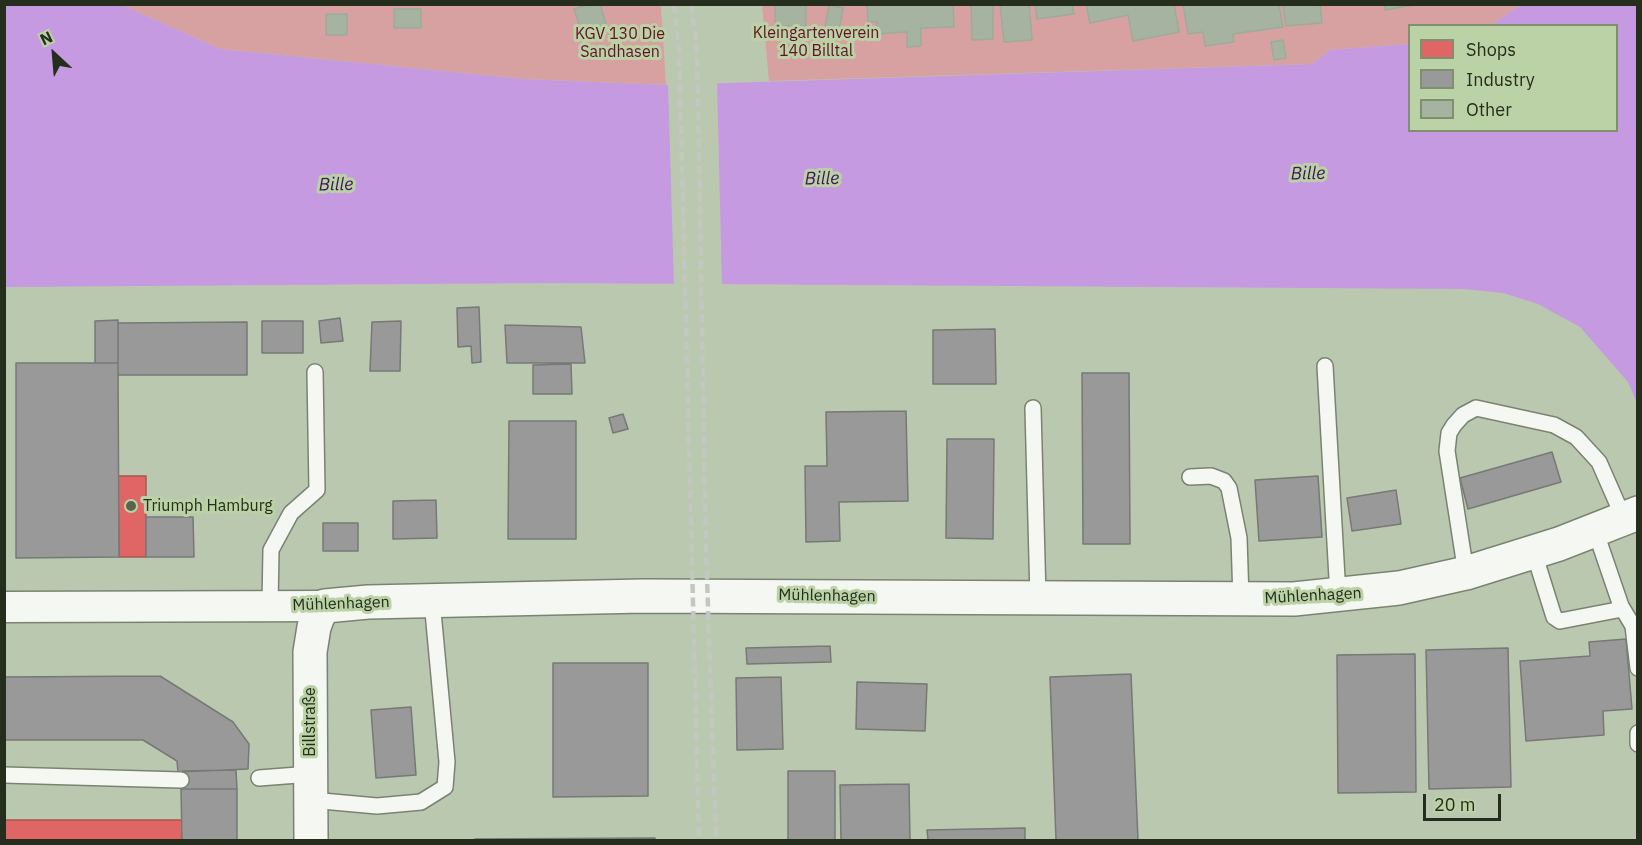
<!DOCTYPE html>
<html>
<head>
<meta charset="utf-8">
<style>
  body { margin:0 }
  #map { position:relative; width:1642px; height:845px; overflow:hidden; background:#bbc8b0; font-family:"IBM Plex Sans",sans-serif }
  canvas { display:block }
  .frame { position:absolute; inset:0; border:6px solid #252d1c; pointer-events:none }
  .legend { position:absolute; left:1408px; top:24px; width:210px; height:108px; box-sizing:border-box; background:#bad2a5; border:2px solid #7e906e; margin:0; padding:8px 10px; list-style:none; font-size:18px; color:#252d1c }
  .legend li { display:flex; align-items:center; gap:12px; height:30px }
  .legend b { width:30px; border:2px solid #7e906e }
  .north { position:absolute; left:24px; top:24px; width:60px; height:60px; -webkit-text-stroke:4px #bad2a5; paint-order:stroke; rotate:334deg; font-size:16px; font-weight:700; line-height:24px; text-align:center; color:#252d1c }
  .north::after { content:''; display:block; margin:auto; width:21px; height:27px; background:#252d1c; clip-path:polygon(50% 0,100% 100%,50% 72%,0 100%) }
  .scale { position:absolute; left:1423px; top:794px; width:78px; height:27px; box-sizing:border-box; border:3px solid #252d1c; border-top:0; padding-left:8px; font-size:18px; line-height:21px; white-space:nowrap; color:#252d1c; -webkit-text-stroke:4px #bad2a5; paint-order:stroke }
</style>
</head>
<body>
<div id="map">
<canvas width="1642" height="845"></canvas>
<div class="frame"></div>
<ul class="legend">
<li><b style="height:16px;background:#e06666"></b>Shops</li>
<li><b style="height:16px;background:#999"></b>Industry</li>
<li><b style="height:16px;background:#a6b3a1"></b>Other</li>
</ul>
<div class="north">N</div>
<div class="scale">20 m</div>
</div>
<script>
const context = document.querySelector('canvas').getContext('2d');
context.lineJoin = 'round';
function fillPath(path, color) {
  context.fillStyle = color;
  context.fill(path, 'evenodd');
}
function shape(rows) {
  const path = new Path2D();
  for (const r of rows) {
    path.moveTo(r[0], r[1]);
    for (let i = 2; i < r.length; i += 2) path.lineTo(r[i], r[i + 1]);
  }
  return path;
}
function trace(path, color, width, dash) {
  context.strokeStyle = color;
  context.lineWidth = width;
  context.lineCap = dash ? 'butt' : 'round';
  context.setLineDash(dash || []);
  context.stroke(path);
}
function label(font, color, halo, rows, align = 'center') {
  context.font = font + ' "IBM Plex Sans",sans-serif';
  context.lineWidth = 6;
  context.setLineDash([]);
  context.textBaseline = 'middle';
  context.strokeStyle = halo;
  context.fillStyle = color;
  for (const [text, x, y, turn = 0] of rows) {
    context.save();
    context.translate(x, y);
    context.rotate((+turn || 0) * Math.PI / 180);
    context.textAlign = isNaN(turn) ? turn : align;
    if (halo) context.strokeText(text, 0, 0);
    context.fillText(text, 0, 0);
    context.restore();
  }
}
fillPath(shape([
  [122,5,661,5,666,85,524,79,220,49],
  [762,5,1520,5,1492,25,1410,26,1409,44,1330,50,1312,64,769,81]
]), '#d8a1a1');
fillPath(shape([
  [4,5,122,5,220,49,524,79,666,85,1312,64,1330,50,1409,44,1410,130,1616,130,1616,26,1492,25,1520,5,1637,5,1637,403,1628,382,1580,327,1538,304,1503,293,1464,289,553,283,5,287]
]), '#c59ae1');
fillPath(shape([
  [717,80,722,287,674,287,668,82]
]), '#bbc8b0');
const shops = shape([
  [118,476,146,476,146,557,119,557,118,476],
  [4,820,182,820,182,840,4,840,4,820]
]);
fillPath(shops, '#e06666');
trace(shops, '#a85550', 1.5);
const industry = shape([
  [479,307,481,362,472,363,471,346,458,347,457,308,479,307],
  [340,318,343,341,321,343,319,321,340,318],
  [118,320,118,363,95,363,95,321,118,320],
  [262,321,303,321,303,353,262,353,262,321],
  [401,321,400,371,370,371,372,322,401,321],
  [247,322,247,375,118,375,118,323,247,322],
  [505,325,581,327,585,363,507,363,505,325],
  [995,329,996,384,933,384,933,330,995,329],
  [16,363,118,363,119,557,16,558,16,363],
  [571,364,572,394,533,394,533,365,571,364],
  [1082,373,1129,373,1130,544,1083,544,1082,373],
  [906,411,908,501,839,502,840,541,806,542,805,466,827,466,826,412,906,411],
  [623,414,628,429,613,433,609,418,623,414],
  [509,421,576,421,576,539,508,539,509,421],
  [947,439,994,439,993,539,946,538,947,439],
  [1552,452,1561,482,1468,509,1460,478,1552,452],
  [1318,476,1322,537,1259,541,1255,480,1318,476],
  [1396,490,1401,524,1352,531,1347,498,1396,490],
  [436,500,437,538,393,539,393,501,436,500],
  [146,517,193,517,194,557,146,557,146,517],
  [323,523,358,523,358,551,323,551,323,523],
  [1626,639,1632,709,1603,711,1604,735,1526,741,1520,661,1590,656,1589,642,1626,639],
  [830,646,831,662,747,664,746,648,830,646],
  [1508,648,1511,787,1429,789,1426,650,1508,648],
  [1415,654,1416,792,1338,793,1337,655,1415,654],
  [553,663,648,663,648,796,553,797,553,663],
  [1131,674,1138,840,1056,840,1050,677,1131,674],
  [160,676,233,722,249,744,248,769,178,772,177,761,143,740,4,740,4,677,160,676],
  [781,677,783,749,737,750,736,678,781,677],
  [857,682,927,684,925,731,856,729,857,682],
  [411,707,416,775,376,778,371,710,411,707],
  [236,770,237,789,181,789,182,771,236,770],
  [788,771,835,771,835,840,788,840,788,771],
  [909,784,910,840,841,840,840,785,909,784],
  [181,789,237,789,237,840,182,840,181,789],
  [1025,828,1025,840,928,840,927,830,1025,828],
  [655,838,655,840,475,840,475,839,655,838]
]);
fillPath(industry, '#999');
trace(industry, '#767974', 1.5);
const building = shape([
  [591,4,600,4,606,24,581,31,574,9,591,4],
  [775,4,806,4,806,26,775,26,775,4],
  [867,4,953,4,954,27,921,28,921,46,907,47,907,32,878,34,877,22,868,22,867,4],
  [971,4,993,4,993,39,972,40,971,4],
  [1000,4,1029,4,1032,40,1004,42,1000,4],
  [1035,4,1072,4,1074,14,1037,19,1035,4],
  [1086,4,1174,4,1179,32,1133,41,1128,15,1090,23,1086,4],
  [1183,4,1279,4,1283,27,1233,34,1234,42,1205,46,1203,32,1188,34,1183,4],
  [1283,4,1320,4,1322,23,1286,26,1283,4],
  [1384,4,1419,4,1385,10,1384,4],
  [829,5,843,8,839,30,825,27,829,5],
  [394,9,421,9,421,28,394,28,394,9],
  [326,14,347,14,347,35,326,35,326,14],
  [1283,40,1286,58,1274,60,1271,42,1283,40]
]);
fillPath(building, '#a6b3a1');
trace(building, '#9dab9a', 1.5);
const service = shape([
  [1325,366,1338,596],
  [1033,408,1038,598],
  [1190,477,1211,476,1224,481,1229,488,1239,538,1241,599],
  [1534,553,1554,617,1560,621,1617,610,1621,606,1595,530],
  [1466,573,1447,451,1449,433,1454,425,1463,415,1476,408,1554,425,1576,437,1599,462,1624,519],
  [270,606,271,550,291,513,317,490,315,372],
  [1621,606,1633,626,1638,668],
  [1638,733,1638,744],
  [4,775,181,780],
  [259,778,311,774],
  [311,800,377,806,421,802,445,787,447,762,432,601]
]);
const minor = shape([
  [4,607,325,606]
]);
const tertiary = shape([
  [311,840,310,652,314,627,318,616,325,606,368,602,643,596,1294,599,1399,588,1466,573,1559,544,1638,513]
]);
trace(service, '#7a8371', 18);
trace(minor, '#7a8371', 33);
trace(tertiary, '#7a8371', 36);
trace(service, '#f5f7f3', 15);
trace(minor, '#f5f7f3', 30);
trace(tertiary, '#f5f7f3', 33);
trace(shape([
  [674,4,679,49,699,840],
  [691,4,697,49,706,548,716,840]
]), '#c4c7c0', 4.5, [9, 4.5]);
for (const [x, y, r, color] of [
  [131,506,6,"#5a6350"]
]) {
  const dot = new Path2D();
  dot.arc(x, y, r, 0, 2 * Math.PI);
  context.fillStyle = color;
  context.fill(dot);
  trace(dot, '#bad2a5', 2);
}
label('16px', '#650f28', '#bad2a5', [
  ["Kleingartenverein",816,33],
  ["140 Billtal",816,51],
  ["KGV 130 Die",620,34],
  ["Sandhasen",620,52]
]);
label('16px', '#252d1c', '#bad2a5', [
  ["Triumph Hamburg",143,506]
], 'left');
label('16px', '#252d1c', '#bad2a5', [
  ["Mühlenhagen",827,596,1],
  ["Mühlenhagen",1313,596,-3],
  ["Mühlenhagen",341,604,-2],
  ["Billstraße",310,722,-90]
]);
label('italic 18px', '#401559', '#bad2a5', [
  ["Bille",1308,174,-1],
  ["Bille",822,179,-1],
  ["Bille",336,185,-1]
]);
</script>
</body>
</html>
